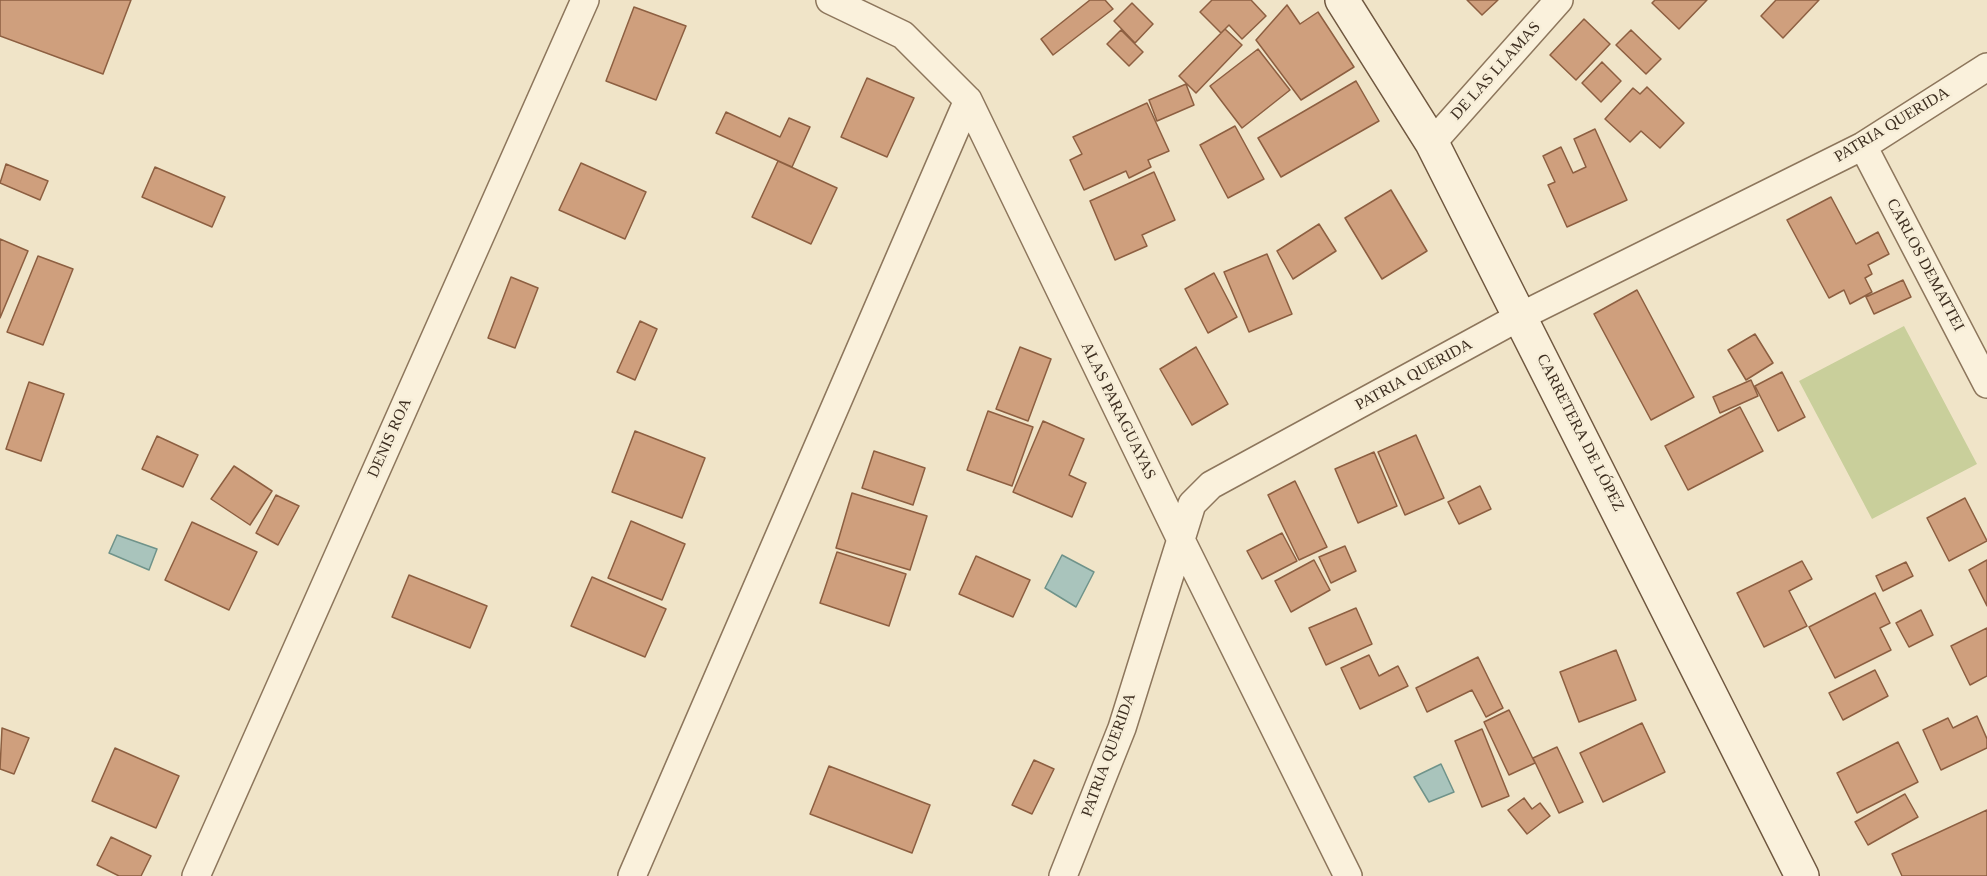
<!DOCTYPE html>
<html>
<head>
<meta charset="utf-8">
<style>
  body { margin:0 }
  canvas { display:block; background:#f0e4c8 }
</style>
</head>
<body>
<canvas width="1987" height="876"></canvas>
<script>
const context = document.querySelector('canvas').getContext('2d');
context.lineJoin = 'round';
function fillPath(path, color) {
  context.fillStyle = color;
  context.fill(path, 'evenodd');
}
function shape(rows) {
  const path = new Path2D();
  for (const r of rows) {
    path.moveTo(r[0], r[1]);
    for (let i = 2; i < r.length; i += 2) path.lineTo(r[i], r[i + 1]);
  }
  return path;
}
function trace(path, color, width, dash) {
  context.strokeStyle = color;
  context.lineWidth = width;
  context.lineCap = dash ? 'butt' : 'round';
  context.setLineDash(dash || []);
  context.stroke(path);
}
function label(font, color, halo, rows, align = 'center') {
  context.font = font + ' Georgia,serif';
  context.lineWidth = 5;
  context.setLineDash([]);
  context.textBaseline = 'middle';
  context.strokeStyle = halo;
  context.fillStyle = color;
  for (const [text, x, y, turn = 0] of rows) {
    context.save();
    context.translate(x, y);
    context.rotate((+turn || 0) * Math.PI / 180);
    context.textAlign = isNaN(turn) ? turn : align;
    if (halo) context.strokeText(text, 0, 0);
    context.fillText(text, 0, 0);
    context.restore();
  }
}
fillPath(shape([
  [1904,326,1977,464,1872,519,1799,381]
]), '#c9cf9b');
const water = shape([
  [117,535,157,549,149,570,109,553,117,535],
  [1062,555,1094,572,1076,607,1045,588,1062,555],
  [1441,764,1454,792,1429,802,1414,777,1441,764]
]);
fillPath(water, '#a9c4bc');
trace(water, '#6f938a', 1.5);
const building = shape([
  [0,0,131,0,103,74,0,36,0,0],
  [1090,0,1105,0,1113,9,1053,55,1041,39,1090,0],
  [1212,0,1251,0,1266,16,1242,39,1229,25,1221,33,1200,12,1212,0],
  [1467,0,1498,0,1482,15,1467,0],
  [1655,0,1707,0,1679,29,1652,3,1655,0],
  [1776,0,1819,0,1783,38,1761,16,1776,0],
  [1132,3,1153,24,1135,43,1114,21,1132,3],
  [1287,5,1300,24,1318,12,1354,67,1301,100,1256,40,1287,5],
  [634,7,686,26,656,100,606,81,634,7],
  [1584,19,1610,44,1576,80,1550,55,1584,19],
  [1225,29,1242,45,1196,93,1179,76,1225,29],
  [1121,30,1143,52,1129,66,1107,44,1121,30],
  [1631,30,1661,59,1646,74,1616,45,1631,30],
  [1258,49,1290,90,1242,128,1210,86,1258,49],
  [1602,62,1621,81,1601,102,1582,83,1602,62],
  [867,78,914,98,887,157,841,137,867,78],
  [1356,81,1379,121,1281,177,1258,138,1356,81],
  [1186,84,1194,105,1157,121,1149,100,1186,84],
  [1647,87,1684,123,1660,148,1641,131,1630,142,1605,119,1633,88,1640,94,1647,87],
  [1147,103,1169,151,1148,160,1151,167,1129,178,1126,171,1084,190,1070,160,1082,154,1073,137,1147,103],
  [726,112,780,137,789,118,810,127,792,167,716,133,726,112],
  [1235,126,1264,179,1228,198,1200,145,1235,126],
  [1595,129,1627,200,1567,227,1548,185,1555,182,1543,156,1561,147,1573,173,1586,167,1574,139,1595,129],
  [778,161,837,188,811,244,752,217,778,161],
  [581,163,646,192,625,239,559,210,581,163],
  [6,164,48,181,40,200,0,183,6,164],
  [155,167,225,197,212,227,142,197,155,167],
  [1154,172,1175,220,1142,235,1147,246,1115,260,1090,201,1154,172],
  [1391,190,1427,251,1382,279,1345,218,1391,190],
  [1831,197,1856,244,1878,232,1889,254,1868,265,1872,274,1865,278,1872,292,1850,304,1844,290,1829,298,1787,220,1831,197],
  [1319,224,1336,251,1293,279,1277,251,1319,224],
  [0,239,28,251,0,318,0,239],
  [1267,254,1292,314,1249,332,1224,272,1267,254],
  [38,256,73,269,43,345,7,332,38,256],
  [1214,273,1237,317,1208,333,1185,289,1214,273],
  [511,277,538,288,515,348,488,338,511,277],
  [1903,280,1911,297,1874,314,1866,297,1903,280],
  [1637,290,1694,397,1651,420,1594,314,1637,290],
  [640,321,657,329,635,380,617,372,640,321],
  [1755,334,1773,363,1746,380,1728,350,1755,334],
  [1020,347,1051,359,1028,421,996,409,1020,347],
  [1196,347,1228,404,1192,425,1160,369,1196,347],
  [1782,372,1805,417,1778,431,1755,386,1782,372],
  [1751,380,1758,396,1720,413,1713,397,1751,380],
  [29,382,64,394,41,461,6,449,29,382],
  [1740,407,1763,451,1688,490,1665,446,1740,407],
  [988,411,1033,427,1012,486,967,470,988,411],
  [1043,421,1084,439,1069,475,1086,483,1072,517,1013,492,1043,421],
  [635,431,705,458,682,518,612,492,635,431],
  [1416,435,1444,498,1405,515,1378,452,1416,435],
  [157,436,198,455,183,487,142,469,157,436],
  [874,451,925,468,913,505,862,488,874,451],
  [1374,452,1397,506,1358,523,1335,469,1374,452],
  [234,466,272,491,250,525,211,499,234,466],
  [1295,481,1327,547,1299,560,1268,495,1295,481],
  [1480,486,1491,509,1459,524,1448,502,1480,486],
  [852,493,927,516,910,570,836,548,852,493],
  [276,495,299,506,278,545,256,533,276,495],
  [1965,498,1987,541,1949,561,1927,518,1965,498],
  [631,521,685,544,662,600,608,578,631,521],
  [192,522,257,552,229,610,165,580,192,522],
  [1282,533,1297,561,1262,579,1247,551,1282,533],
  [1345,546,1356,571,1331,583,1319,557,1345,546],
  [837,552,906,574,889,626,820,603,837,552],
  [976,556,1030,580,1013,617,959,594,976,556],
  [1314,560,1330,590,1291,612,1275,581,1314,560],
  [1987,560,1987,606,1969,570,1987,560],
  [1802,561,1812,579,1789,591,1807,626,1764,647,1737,593,1802,561],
  [1906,562,1913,576,1883,591,1876,576,1906,562],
  [409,575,487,606,470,648,392,617,409,575],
  [592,577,666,609,645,657,571,626,592,577],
  [1875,593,1890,623,1880,628,1891,650,1835,678,1809,627,1875,593],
  [1356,608,1372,644,1326,665,1309,628,1356,608],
  [1921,610,1933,635,1909,647,1896,623,1921,610],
  [1987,628,1987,676,1970,685,1951,646,1987,628],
  [1616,650,1636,700,1579,722,1560,672,1616,650],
  [1369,655,1379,676,1398,666,1408,686,1360,709,1341,668,1369,655],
  [1478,657,1503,708,1486,717,1472,690,1427,712,1416,688,1478,657],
  [1875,670,1888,696,1843,720,1829,693,1875,670],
  [1509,710,1535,763,1509,775,1484,722,1509,710],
  [1977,716,1987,739,1987,748,1941,770,1923,730,1948,718,1953,728,1977,716],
  [1642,723,1665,772,1603,802,1580,753,1642,723],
  [2,728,29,738,14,774,0,769,2,728],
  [1482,729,1509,796,1482,807,1455,741,1482,729],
  [1898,742,1918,782,1857,813,1837,773,1898,742],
  [1557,747,1583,802,1559,813,1533,758,1557,747],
  [115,748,179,776,156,828,92,801,115,748],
  [1034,760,1054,769,1032,814,1012,805,1034,760],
  [829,766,930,805,912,853,810,814,829,766],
  [1905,794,1918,817,1868,845,1855,822,1905,794],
  [1524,798,1532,809,1540,803,1550,816,1527,834,1508,810,1524,798],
  [1987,810,1987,876,1902,876,1892,854,1987,810],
  [111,837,151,856,141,876,119,876,97,865,111,837]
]);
fillPath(building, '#cf9f7d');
trace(building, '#8d5f41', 1.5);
const street = shape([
  [830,0,903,35,968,100,1181,540,1348,876],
  [1432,143,1559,0],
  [1863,146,1987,384],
  [196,876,585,0],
  [632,876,968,100],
  [1063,876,1122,728,1192,504,1211,485,1521,316,1863,146,1987,67]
]);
const secondary = shape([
  [1342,0,1432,143,1802,876]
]);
trace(street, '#8d765c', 30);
trace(secondary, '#6f573f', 36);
trace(street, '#faf1dc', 27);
trace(secondary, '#faf1dc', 33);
label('16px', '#3d2e20', '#f7eed8', [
  ["DE LAS LLAMAS",1496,71,-48],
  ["PATRIA QUERIDA",1892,125,-31],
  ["CARLOS DEMATTEI",1925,265,62],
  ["PATRIA QUERIDA",1414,375,-29],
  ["ALAS PARAGUAYAS",1118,411,64],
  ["CARRETERA DE LÓPEZ",1580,433,63],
  ["DENIS ROA",390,438,-66],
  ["PATRIA QUERIDA",1109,755,-70]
]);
</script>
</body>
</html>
